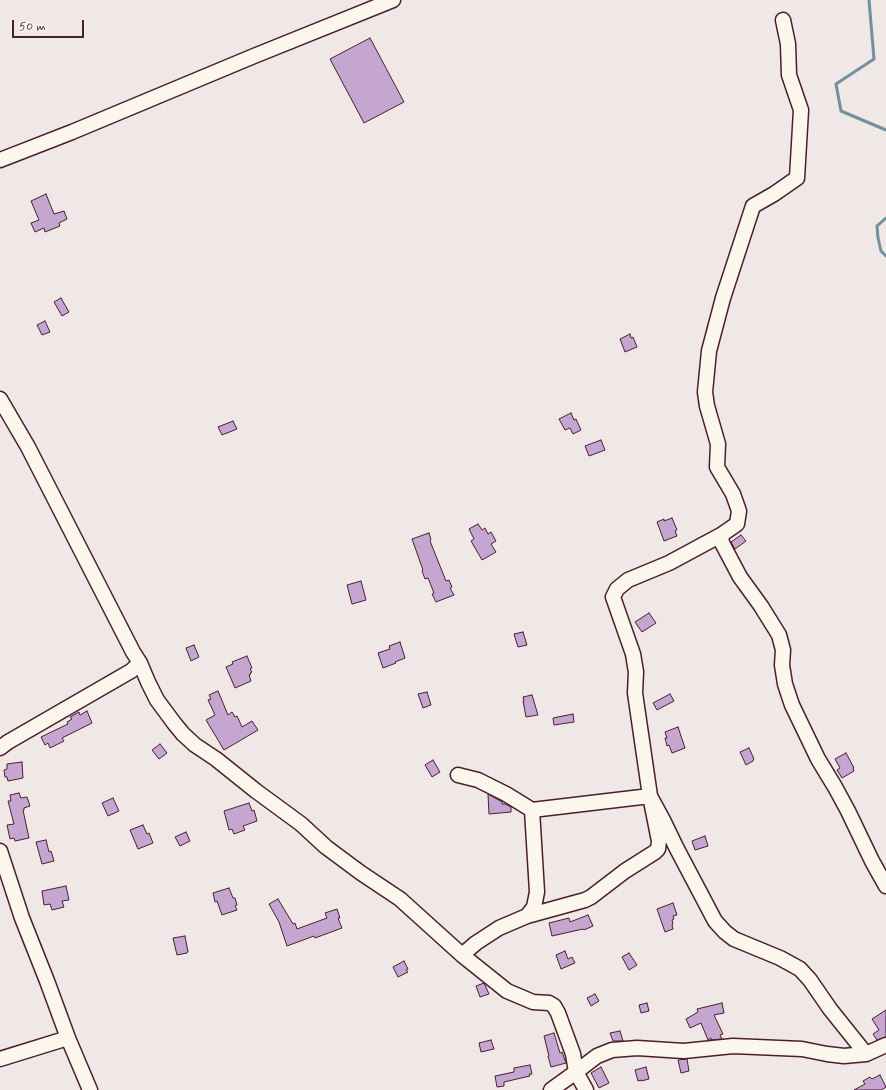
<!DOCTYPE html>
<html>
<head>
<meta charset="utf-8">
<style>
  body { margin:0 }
  #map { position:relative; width:886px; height:1090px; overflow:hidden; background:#f0e7e7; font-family:Mynerve,sans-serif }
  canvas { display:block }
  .scale { position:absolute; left:12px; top:20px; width:72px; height:18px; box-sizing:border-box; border:2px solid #4a1f2b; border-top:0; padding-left:5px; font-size:12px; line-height:14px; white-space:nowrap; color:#4a1f2b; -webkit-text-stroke:3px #fbf7ec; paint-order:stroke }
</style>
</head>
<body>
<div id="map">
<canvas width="886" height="1090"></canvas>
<div class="scale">50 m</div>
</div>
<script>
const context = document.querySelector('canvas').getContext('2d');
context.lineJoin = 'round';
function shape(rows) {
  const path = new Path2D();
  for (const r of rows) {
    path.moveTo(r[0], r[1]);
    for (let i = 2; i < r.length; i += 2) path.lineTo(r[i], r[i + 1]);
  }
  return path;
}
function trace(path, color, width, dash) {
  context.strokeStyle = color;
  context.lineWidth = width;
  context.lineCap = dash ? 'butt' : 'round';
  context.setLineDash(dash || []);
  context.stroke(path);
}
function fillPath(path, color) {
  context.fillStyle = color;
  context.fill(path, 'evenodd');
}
trace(shape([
  [869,0,874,59,836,84,841,111,886,130],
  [886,218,877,226,878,238,881,251,886,256]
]), '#73909f', 3);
const building = shape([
  [370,38,404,102,364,123,330,59,370,38],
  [46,194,54,214,64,211,67,219,59,223,60,226,45,232,44,228,35,232,31,223,39,220,31,201,46,194],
  [61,298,69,312,62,316,54,302,61,298],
  [45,321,50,332,42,335,37,325,45,321],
  [630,334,631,338,633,337,637,347,625,352,620,339,630,334],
  [571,413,574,420,576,419,581,430,573,434,570,428,565,430,559,419,571,413],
  [233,421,237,429,222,435,218,427,233,421],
  [601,440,605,450,589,456,585,446,601,440],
  [672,518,677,530,675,531,677,536,664,541,657,522,664,519,664,521,672,518],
  [478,524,482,530,485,528,488,534,491,532,496,541,491,544,496,552,482,560,471,541,474,539,469,529,478,524],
  [429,533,431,540,430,541,446,581,449,580,452,587,450,588,454,595,436,602,432,594,434,593,428,578,425,579,422,571,423,570,412,539,429,533],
  [741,535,746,541,735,549,731,542,741,535],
  [361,581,366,600,352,604,347,585,361,581],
  [649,613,656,623,642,632,635,622,649,613],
  [523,632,527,645,518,647,514,634,523,632],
  [400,642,405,658,395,662,396,663,383,668,378,653,390,649,389,646,400,642],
  [194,645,199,657,191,661,186,648,194,645],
  [247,656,252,668,250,669,252,672,250,673,251,674,249,675,251,681,235,688,226,667,233,664,232,662,247,656],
  [218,691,228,715,232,712,235,717,237,716,242,727,252,721,258,730,224,750,206,720,215,715,208,700,211,699,209,695,218,691],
  [427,692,431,705,423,708,418,694,427,692],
  [670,694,674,701,657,710,653,703,670,694],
  [532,695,538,715,526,717,523,701,524,701,523,697,532,695],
  [87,711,92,723,62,738,64,741,50,748,48,743,45,745,41,737,68,724,67,722,72,719,70,717,79,712,80,715,87,711],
  [573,714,574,722,554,725,553,718,573,714],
  [678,727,685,748,672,753,669,745,667,746,665,738,667,738,665,732,678,727],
  [160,744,167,753,159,759,152,750,160,744],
  [749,748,754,759,753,760,753,761,746,765,740,752,749,748],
  [846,753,854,768,853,768,854,771,842,778,837,770,840,768,835,759,846,753],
  [433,760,440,772,432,777,425,765,433,760],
  [22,762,23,778,8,781,7,777,5,777,4,770,7,769,7,764,22,762],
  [19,793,21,798,27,797,30,806,24,808,24,810,23,810,29,838,15,841,14,838,10,839,7,825,14,824,8,801,11,801,10,795,19,793],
  [488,794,502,802,502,804,505,804,511,807,511,812,489,814,488,794],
  [113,798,119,811,108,816,102,803,113,798],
  [249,803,252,811,254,810,257,821,243,826,245,830,234,834,232,829,229,830,224,811,249,803],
  [143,825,147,834,149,833,153,843,138,849,130,830,143,825],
  [186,832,190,841,180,846,175,837,186,832],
  [705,836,708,846,695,850,692,841,705,836],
  [46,840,49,852,51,851,54,861,42,864,36,842,46,840],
  [66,886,69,900,62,901,64,907,52,910,50,904,44,905,42,891,66,886],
  [229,888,233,898,235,898,237,905,235,906,237,910,222,915,217,901,215,902,213,893,229,888],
  [278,899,293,924,295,923,297,929,327,918,325,913,337,909,340,918,338,918,342,928,315,938,314,936,287,946,279,922,269,904,278,899],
  [673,903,677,915,673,916,674,919,672,920,673,924,672,925,673,929,665,932,657,909,673,903],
  [588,915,593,926,584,930,583,929,552,936,549,923,569,918,570,922,588,915],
  [185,936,188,952,187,952,187,953,177,955,173,938,185,936],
  [565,951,568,959,572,957,575,963,561,969,556,955,565,951],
  [629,953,637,965,629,970,622,957,629,953],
  [404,961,408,969,406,970,408,972,398,977,393,967,404,961],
  [484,983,485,985,489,994,480,997,476,986,484,983],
  [595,994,599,1001,591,1006,587,998,595,994],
  [647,1003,649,1011,641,1013,639,1005,647,1003],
  [722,1003,724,1013,714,1015,723,1034,720,1035,722,1039,711,1040,711,1038,708,1040,701,1023,690,1028,686,1019,698,1012,697,1009,722,1003],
  [886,1010,886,1037,877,1040,873,1034,879,1030,872,1019,886,1010],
  [620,1031,623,1041,613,1041,610,1033,620,1031],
  [554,1033,560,1053,562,1052,566,1063,551,1067,548,1056,549,1056,544,1036,554,1033],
  [491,1040,494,1049,481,1052,479,1043,491,1040],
  [687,1059,689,1071,681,1073,678,1060,687,1059],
  [530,1065,532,1074,529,1074,530,1076,504,1082,504,1086,497,1087,495,1076,514,1072,514,1068,530,1065],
  [601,1067,609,1083,599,1088,591,1073,601,1067],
  [646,1067,649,1079,641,1081,641,1080,638,1081,635,1070,646,1067],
  [880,1075,886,1087,881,1090,854,1090,865,1084,863,1081,870,1077,872,1079,880,1075]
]);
fillPath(building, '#c5a6d1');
trace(building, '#4a1f2b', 1);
const minor = shape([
  [783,20,788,44,789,75,801,110,797,178,774,194,753,206,723,298,709,351,705,392,707,406,718,444,717,467,733,494,739,511,737,524,721,535,669,563,628,580,617,589,613,597,633,654,636,672,635,693,650,796,663,820,676,847,715,921,725,932,734,939,780,958,800,969,810,980,830,1009,866,1054],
  [0,160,72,132,254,56,393,0],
  [0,399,28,447,133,652,140,663,148,682,157,700,174,723,183,734,195,745,216,759,256,791,301,824,326,847,361,873,400,899,462,955,507,991,533,1002,549,1003,554,1006,558,1013,573,1054,576,1072,586,1090],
  [721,535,722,543,740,577,761,606,779,635,783,650,782,665,785,684,792,705,818,759,835,787,848,811,872,861,886,886],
  [0,748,8,742,131,671,140,663],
  [458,775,478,780,506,794,532,810,650,796,659,841,658,849,655,852,625,871,591,897,585,900,527,916,499,928,476,943,462,955],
  [0,851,22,918,47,981,68,1038,90,1090],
  [527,916,534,907,537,892,532,810],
  [0,1059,68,1038],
  [551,1090,576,1072,597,1056,612,1050,637,1048,684,1051,733,1046,802,1049,827,1054,844,1056,866,1054,886,1045]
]);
trace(minor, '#4a1f2b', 17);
trace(minor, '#fbf7ec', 14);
</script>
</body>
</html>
